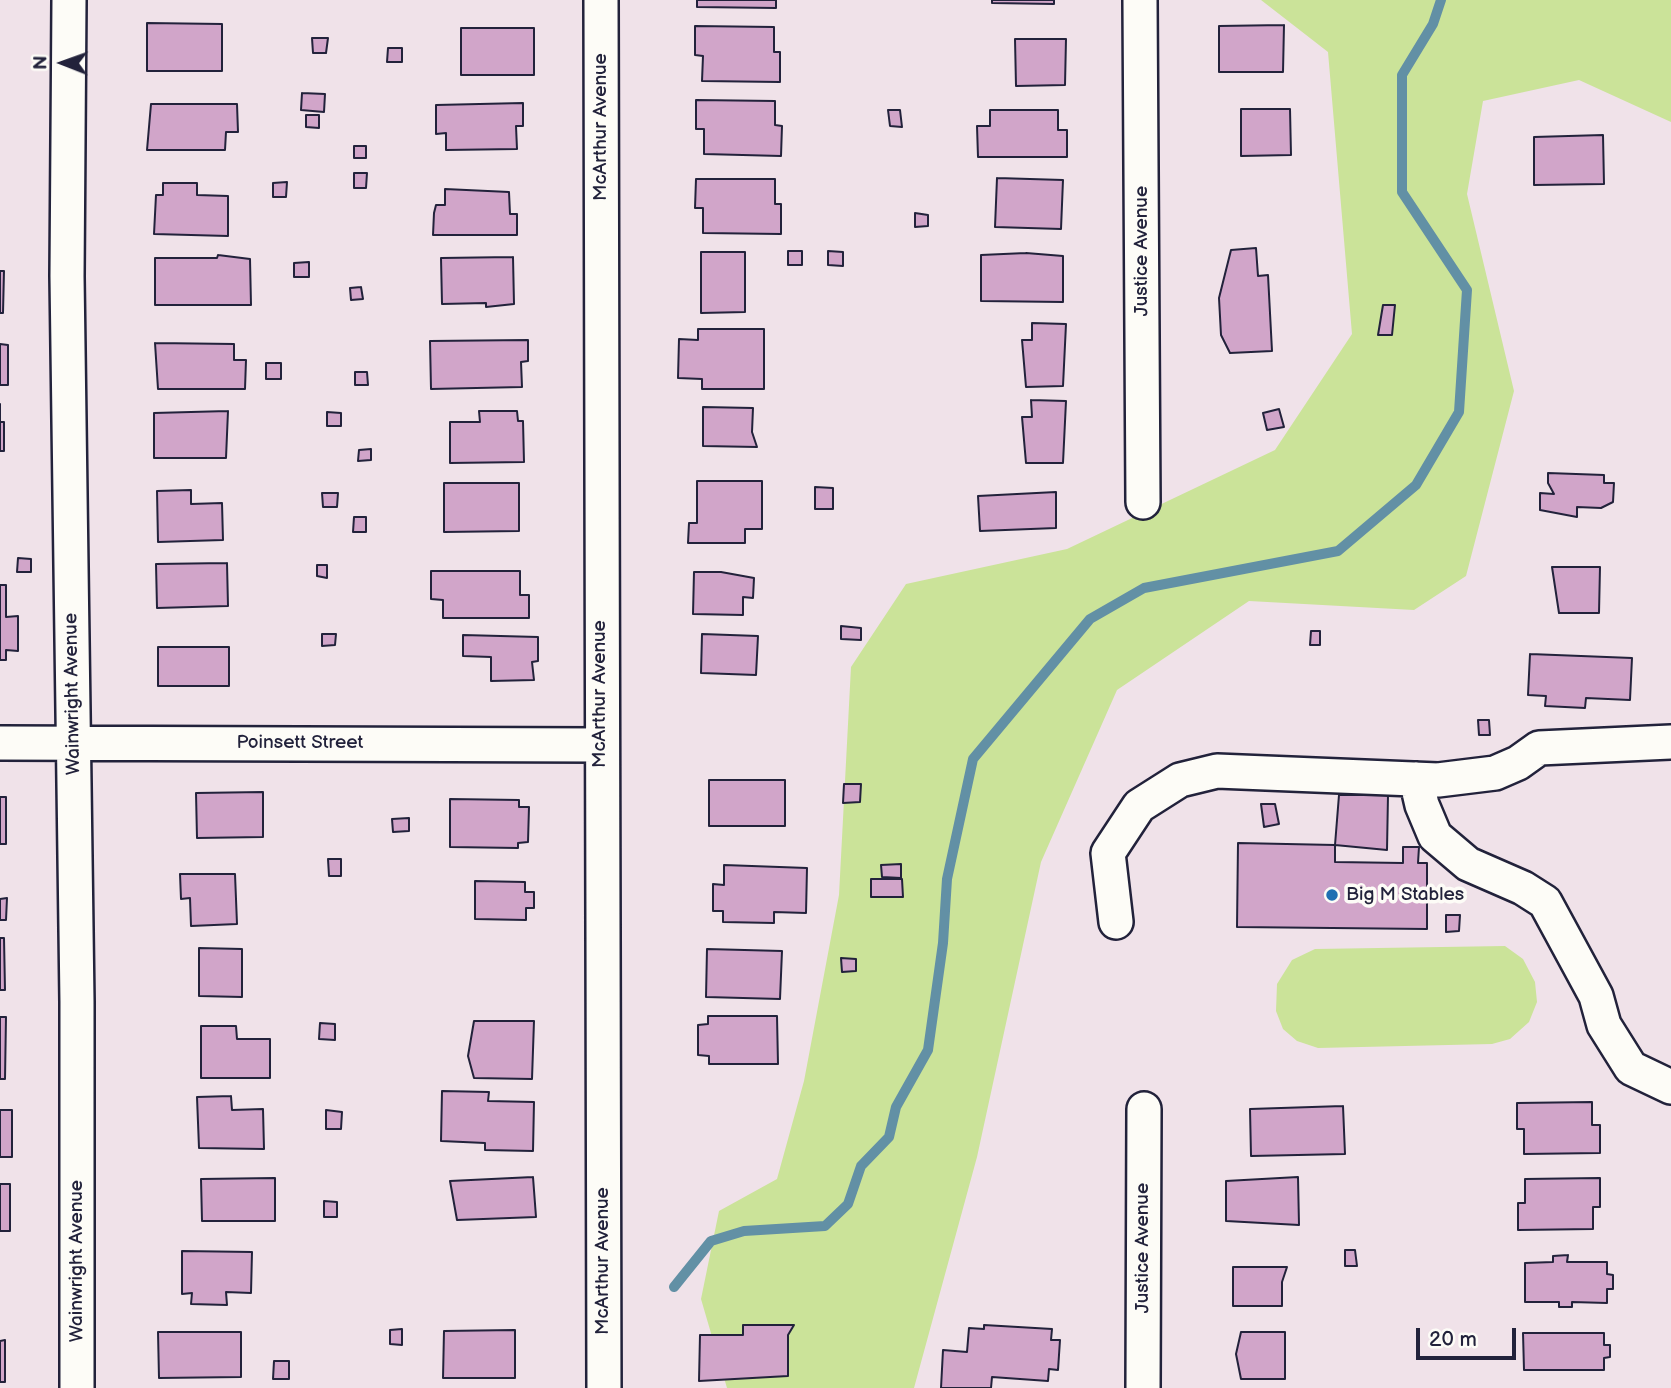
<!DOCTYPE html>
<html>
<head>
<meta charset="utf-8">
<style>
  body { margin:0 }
  #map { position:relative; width:1671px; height:1388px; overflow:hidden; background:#f0e2e9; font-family:"Balsamiq Sans",sans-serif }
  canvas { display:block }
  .north { position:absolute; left:28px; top:28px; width:70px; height:70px; -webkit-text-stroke:5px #fdfcf7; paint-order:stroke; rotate:271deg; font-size:19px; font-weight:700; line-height:28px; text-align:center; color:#22223b }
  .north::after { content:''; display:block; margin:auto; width:24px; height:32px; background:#22223b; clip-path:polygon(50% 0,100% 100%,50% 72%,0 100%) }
  .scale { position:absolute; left:1416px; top:1328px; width:100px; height:32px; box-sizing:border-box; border:4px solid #22223b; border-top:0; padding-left:9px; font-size:21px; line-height:24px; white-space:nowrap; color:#22223b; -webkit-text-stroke:5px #fdfcf7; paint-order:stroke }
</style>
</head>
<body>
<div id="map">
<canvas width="1671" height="1388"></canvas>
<div class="north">N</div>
<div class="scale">20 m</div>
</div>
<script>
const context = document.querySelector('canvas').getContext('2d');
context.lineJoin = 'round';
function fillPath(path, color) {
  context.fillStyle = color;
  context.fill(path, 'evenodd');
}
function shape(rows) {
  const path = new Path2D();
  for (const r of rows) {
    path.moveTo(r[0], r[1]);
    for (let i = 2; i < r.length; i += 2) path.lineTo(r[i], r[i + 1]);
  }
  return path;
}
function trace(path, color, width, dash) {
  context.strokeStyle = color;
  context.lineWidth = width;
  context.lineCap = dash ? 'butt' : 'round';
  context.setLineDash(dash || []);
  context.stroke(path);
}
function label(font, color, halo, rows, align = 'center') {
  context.font = font + ' "Balsamiq Sans",sans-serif';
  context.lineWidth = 7;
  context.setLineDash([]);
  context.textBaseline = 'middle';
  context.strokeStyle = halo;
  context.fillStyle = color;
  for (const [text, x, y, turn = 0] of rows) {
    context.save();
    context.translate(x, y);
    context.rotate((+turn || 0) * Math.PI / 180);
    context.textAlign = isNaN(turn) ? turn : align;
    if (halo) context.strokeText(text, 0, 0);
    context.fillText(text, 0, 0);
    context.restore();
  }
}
fillPath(shape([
  [1261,0,1671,0,1671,122,1579,80,1483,101,1467,194,1514,391,1466,576,1414,610,1249,601,1117,690,1041,862,977,1157,914,1388,727,1388,701,1299,719,1211,777,1179,804,1081,839,895,851,667,906,584,1067,549,1275,450,1352,334,1328,52],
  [1505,946,1523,959,1535,982,1537,1002,1529,1022,1510,1039,1492,1044,1318,1048,1297,1041,1283,1029,1276,1011,1277,984,1292,960,1315,949]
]), '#cbe399');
trace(shape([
  [674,1287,711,1241,744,1231,825,1226,848,1204,861,1166,889,1137,896,1107,928,1050,943,943,947,879,973,759,1090,619,1144,588,1338,551,1416,485,1459,412,1467,290,1402,192,1402,75,1433,24,1441,0]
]), '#6290a5', 10);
const building = shape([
  [697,0,776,0,776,8,697,7,697,0],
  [992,0,1054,0,1054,4,992,3,992,0],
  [147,23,222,24,222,71,147,71,147,23],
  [1284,25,1283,72,1219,72,1219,26,1284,25],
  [695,26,774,27,774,52,780,52,780,82,702,81,703,56,695,55,695,26],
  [461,28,534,28,534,75,461,75,461,28],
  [312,38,328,38,326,53,313,53,312,38],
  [1015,39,1066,39,1065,85,1016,86,1015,39],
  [388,48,402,48,402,62,387,62,388,48],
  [302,93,325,94,324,112,301,110,302,93],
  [696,100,775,101,775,125,782,126,781,156,704,154,704,129,696,129,696,100],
  [523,103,523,126,516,126,517,149,446,150,446,133,436,134,436,105,523,103],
  [151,104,237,104,238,132,226,132,225,150,147,150,151,104],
  [1241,109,1290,109,1291,155,1241,156,1241,109],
  [888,110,900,110,902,127,890,126,888,110],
  [990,110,1058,110,1058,130,1067,130,1067,157,978,157,977,126,990,126,990,110],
  [306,115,319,115,319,128,306,127,306,115],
  [1603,135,1604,184,1534,185,1534,137,1603,135],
  [354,146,366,146,366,158,354,158,354,146],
  [354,173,367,173,366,188,354,188,354,173],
  [997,178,1063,180,1061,229,995,227,997,178],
  [696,179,775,179,775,204,781,204,781,234,703,233,703,208,695,208,696,179],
  [287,182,286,197,273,197,273,183,287,182],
  [163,183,197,183,197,195,228,196,228,236,154,234,156,195,163,195,163,183],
  [445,189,509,192,510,214,517,214,517,235,433,235,434,213,436,205,445,205,445,189],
  [915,213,928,215,928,226,915,227,915,213],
  [1256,248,1258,276,1268,275,1272,351,1230,353,1221,335,1219,298,1231,250,1256,248],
  [788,251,802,251,802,265,788,265,788,251],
  [828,251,843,252,843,266,828,265,828,251],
  [701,252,745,252,745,312,701,313,701,252],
  [1026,253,1063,256,1063,302,981,301,981,255,1026,253],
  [218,255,250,259,251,305,155,305,155,258,217,258,218,255],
  [513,257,514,304,486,307,486,303,442,304,441,258,513,257],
  [309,262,309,277,294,277,294,263,309,262],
  [0,271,4,271,3,313,0,313,0,271],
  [361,287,363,299,351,300,350,288,361,287],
  [1383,305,1395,305,1392,335,1378,335,1383,305],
  [1032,323,1066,324,1063,386,1026,387,1022,340,1032,340,1032,323],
  [698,329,764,329,764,389,702,389,702,379,678,378,679,339,698,340,698,329],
  [528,340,528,361,521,362,522,387,431,389,430,341,528,340],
  [155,343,234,344,234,360,246,360,245,389,158,389,155,343],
  [0,344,8,345,8,385,0,385,0,344],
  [266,363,281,363,281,379,266,379,266,363],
  [355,372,367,372,368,385,355,385,355,372],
  [1031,400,1066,401,1063,463,1026,463,1022,417,1032,417,1031,400],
  [0,404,0,422,4,422,4,451,0,451,0,404],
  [703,407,753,408,752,432,757,447,703,446,703,407],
  [1279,409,1284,427,1267,430,1263,413,1279,409],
  [228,411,226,458,154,458,154,413,228,411],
  [479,411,517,411,518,421,523,421,524,462,450,463,450,422,480,422,479,411],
  [327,412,341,413,341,426,327,426,327,412],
  [371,449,371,460,358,461,359,450,371,449],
  [1548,473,1604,475,1604,483,1614,483,1613,502,1601,508,1577,507,1577,517,1540,510,1540,493,1554,494,1548,483,1548,473],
  [697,481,762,481,762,529,745,529,745,543,688,543,689,523,697,523,697,481],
  [444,483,519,483,519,531,444,532,444,483],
  [815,487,833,488,833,509,815,509,815,487],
  [191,490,191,504,222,503,223,540,158,542,157,491,191,490],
  [1056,492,1056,528,980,531,978,496,1056,492],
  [322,493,338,493,337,507,323,507,322,493],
  [354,517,366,517,366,532,353,532,354,517],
  [18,558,31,559,31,572,17,572,18,558],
  [227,563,228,606,157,608,156,564,227,563],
  [317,565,327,565,327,578,317,576,317,565],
  [1552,567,1600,567,1599,613,1559,613,1552,567],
  [431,571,520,571,520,595,529,595,529,618,443,618,443,600,431,599,431,571],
  [694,572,721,572,754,578,753,598,743,597,743,615,693,614,694,572],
  [0,585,6,585,6,617,18,616,18,651,6,650,6,660,0,660,0,585],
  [841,626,861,628,861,640,841,639,841,626],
  [1311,631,1320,631,1320,645,1310,645,1311,631],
  [322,634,336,634,335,645,322,646,322,634],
  [702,634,758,636,756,675,701,673,702,634],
  [463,635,538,637,538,661,532,662,534,680,491,681,491,657,463,656,463,635],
  [158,647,229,647,229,686,158,686,158,647],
  [1530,654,1632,658,1630,700,1586,698,1585,708,1545,706,1546,696,1528,695,1530,654],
  [1478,720,1489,720,1490,735,1479,735,1478,720],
  [709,780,785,780,785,826,709,826,709,780],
  [844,784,861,784,860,802,843,803,844,784],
  [263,792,263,837,197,838,196,793,263,792],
  [1339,795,1388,795,1387,850,1335,845,1339,795],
  [0,797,6,797,6,844,0,844,0,797],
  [450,799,519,800,519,807,529,807,528,842,518,843,518,848,450,847,450,799],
  [1261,804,1275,804,1279,824,1264,827,1261,804],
  [409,818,409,831,393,832,392,819,409,818],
  [1238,843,1335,845,1335,862,1403,863,1403,847,1419,847,1418,863,1427,863,1427,929,1237,927,1238,843],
  [328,859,341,859,341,876,329,876,328,859],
  [901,864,901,878,882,877,881,865,901,864],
  [724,865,807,868,806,913,774,912,774,923,723,922,723,911,713,911,713,884,724,885,724,865],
  [180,874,235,874,237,924,191,926,190,898,181,899,180,874],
  [871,879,902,879,903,897,871,897,871,879],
  [475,881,525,882,525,892,534,892,534,908,526,908,526,920,475,919,475,881],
  [7,898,6,920,0,920,0,899,7,898],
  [1446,915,1460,915,1459,931,1446,932,1446,915],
  [0,938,4,938,5,990,0,990,0,938],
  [199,948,242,949,242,997,199,996,199,948],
  [707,949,782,951,780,999,706,997,707,949],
  [841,958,856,959,856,971,842,972,841,958],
  [708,1016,777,1016,778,1064,709,1064,709,1056,698,1055,698,1025,708,1024,708,1016],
  [0,1017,6,1017,5,1079,0,1079,0,1017],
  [474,1021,534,1021,532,1079,474,1078,468,1056,474,1021],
  [320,1023,335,1024,335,1040,319,1039,320,1023],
  [201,1026,236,1026,237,1039,270,1039,270,1078,201,1078,201,1026],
  [442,1091,489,1092,488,1101,534,1102,533,1151,485,1150,485,1143,441,1141,442,1091],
  [231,1096,232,1110,263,1109,264,1149,199,1148,197,1097,231,1096],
  [1592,1102,1592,1125,1600,1125,1600,1153,1524,1154,1524,1129,1517,1129,1517,1103,1592,1102],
  [1343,1106,1345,1154,1251,1156,1250,1109,1343,1106],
  [0,1110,12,1110,12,1157,0,1157,0,1110],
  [326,1110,342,1112,341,1129,326,1129,326,1110],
  [533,1177,536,1217,457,1220,450,1181,533,1177],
  [1298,1177,1299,1225,1226,1221,1226,1181,1298,1177],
  [275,1178,275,1221,202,1221,201,1179,275,1178],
  [1600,1178,1600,1207,1593,1207,1593,1229,1518,1230,1518,1203,1525,1203,1525,1179,1600,1178],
  [0,1184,10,1184,10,1231,0,1231,0,1184],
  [324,1201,337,1202,337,1217,324,1217,324,1201],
  [1345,1250,1355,1250,1357,1266,1345,1266,1345,1250],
  [182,1251,252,1252,251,1293,226,1292,227,1305,191,1304,192,1293,182,1294,182,1251],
  [1568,1255,1567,1262,1607,1262,1607,1274,1613,1275,1613,1289,1607,1289,1607,1303,1572,1302,1572,1307,1559,1307,1559,1302,1525,1302,1525,1263,1553,1262,1553,1256,1568,1255],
  [1233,1267,1287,1267,1282,1282,1282,1306,1233,1306,1233,1267],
  [743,1325,794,1325,788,1335,788,1376,699,1381,700,1335,743,1335,743,1325],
  [984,1325,1052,1329,1051,1340,1060,1340,1058,1370,1049,1369,1048,1381,992,1377,991,1388,941,1388,943,1350,967,1352,969,1328,984,1329,984,1325],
  [402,1329,402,1345,390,1344,390,1330,402,1329],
  [515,1330,515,1378,443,1378,444,1331,515,1330],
  [158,1332,241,1332,241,1377,159,1378,158,1332],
  [1241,1332,1285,1332,1285,1379,1241,1379,1236,1354,1241,1332],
  [1523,1333,1604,1333,1604,1345,1610,1345,1610,1357,1604,1358,1604,1370,1524,1370,1523,1333],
  [5,1340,5,1382,0,1382,0,1341,5,1340],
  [274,1361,289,1361,289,1379,273,1379,274,1361]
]);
fillPath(building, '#d1a5c9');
trace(building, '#22223b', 2);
const minor = shape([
  [69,0,67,276,77,1002,77,1388],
  [601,0,604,1388],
  [1140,0,1143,502],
  [0,743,600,745],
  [1416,779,1422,805,1435,836,1468,864,1523,888,1545,902,1596,996,1604,1025,1631,1068,1671,1087],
  [1116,922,1108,853,1139,806,1180,780,1217,771,1438,780,1495,773,1518,763,1539,748,1671,742],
  [1143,1388,1144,1109]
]);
trace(minor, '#22223b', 38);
trace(minor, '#fdfcf7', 33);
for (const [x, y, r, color] of [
  [1332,895,7,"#1f6fb2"]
]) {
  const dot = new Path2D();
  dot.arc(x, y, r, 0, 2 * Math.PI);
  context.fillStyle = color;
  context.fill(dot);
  trace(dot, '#fdfcf7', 2.5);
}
label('19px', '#22223b', '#fdfcf7', [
  ["McArthur Avenue",601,127,-90],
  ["Justice Avenue",1142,251,-90],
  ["Wainwright Avenue",73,694,-91],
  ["McArthur Avenue",600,694,-90],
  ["Poinsett Street",300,743],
  ["Justice Avenue",1143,1248,-90],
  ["Wainwright Avenue",77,1261,-90],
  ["McArthur Avenue",603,1261,-90]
]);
label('19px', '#22223b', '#fdfcf7', [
  ["Big M Stables",1346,895]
], 'left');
</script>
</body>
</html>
